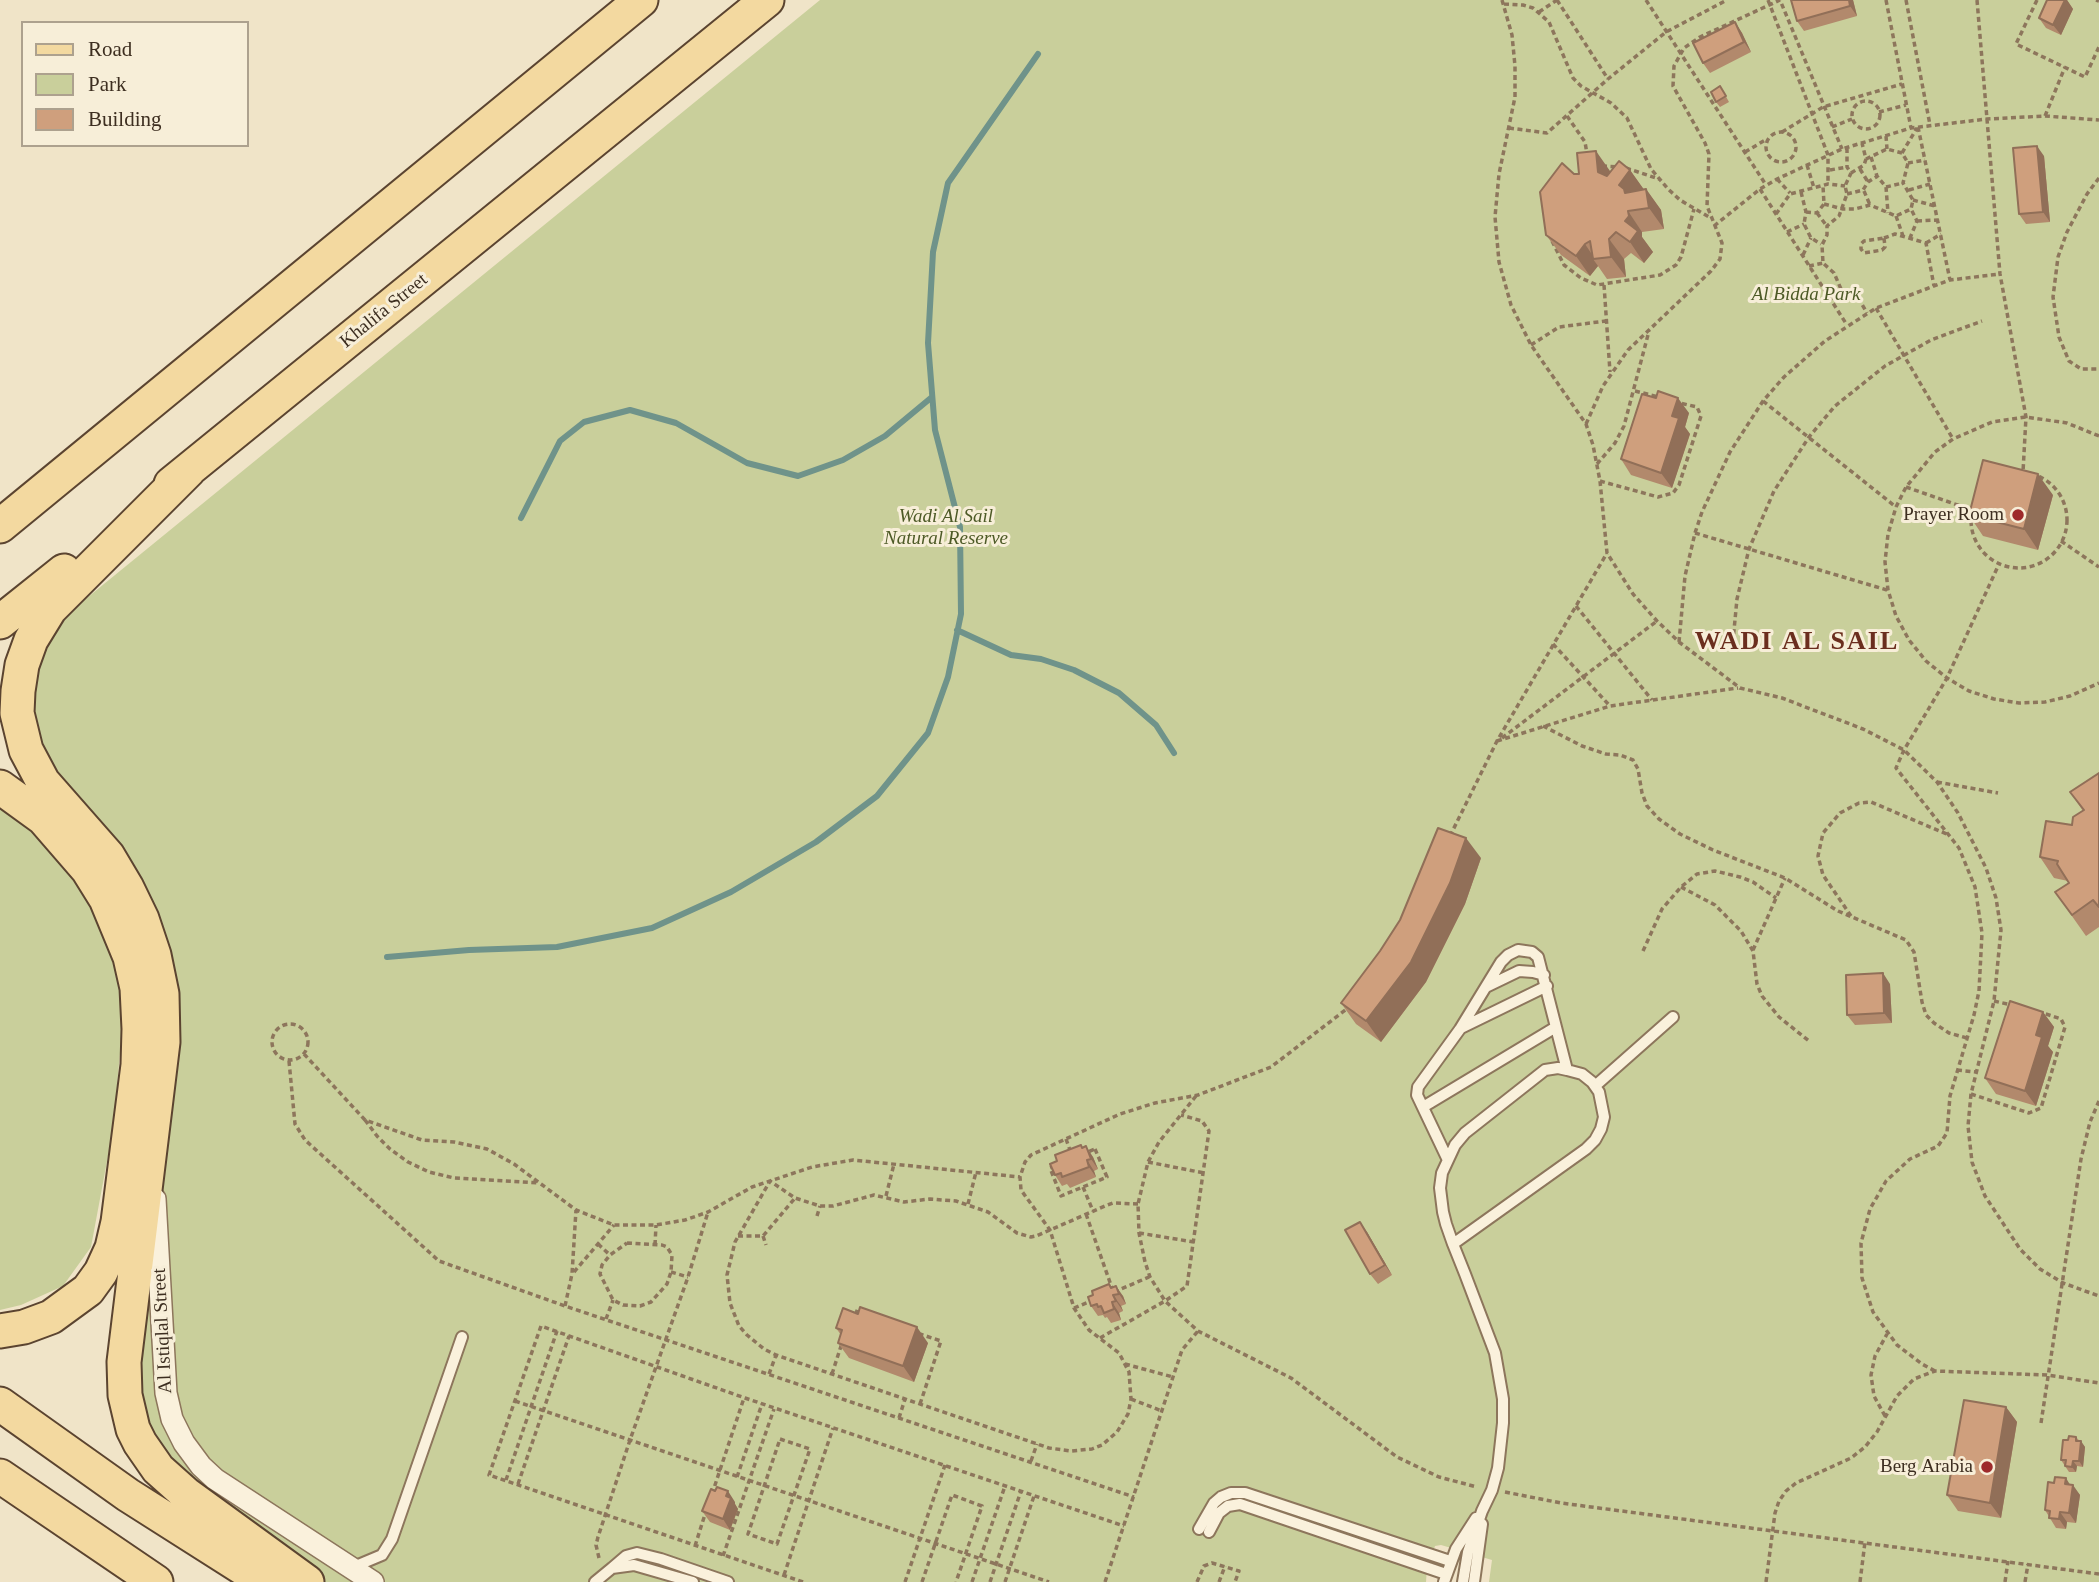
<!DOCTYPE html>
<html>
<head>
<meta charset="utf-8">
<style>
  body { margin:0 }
  #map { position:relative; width:2099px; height:1582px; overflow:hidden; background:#f0e4c8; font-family:"Times New Roman",serif }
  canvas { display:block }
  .legend { position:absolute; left:21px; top:21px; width:228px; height:126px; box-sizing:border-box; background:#f7eed8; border:2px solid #ada18e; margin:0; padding:9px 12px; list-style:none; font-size:21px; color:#3d2e20 }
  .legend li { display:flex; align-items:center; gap:14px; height:35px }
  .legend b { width:35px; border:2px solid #ada18e }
</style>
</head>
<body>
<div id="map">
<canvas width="2099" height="1582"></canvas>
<ul class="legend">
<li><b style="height:9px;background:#f3d9a0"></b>Road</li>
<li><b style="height:19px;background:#c9cf9b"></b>Park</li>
<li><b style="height:19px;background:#cf9f7d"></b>Building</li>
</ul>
</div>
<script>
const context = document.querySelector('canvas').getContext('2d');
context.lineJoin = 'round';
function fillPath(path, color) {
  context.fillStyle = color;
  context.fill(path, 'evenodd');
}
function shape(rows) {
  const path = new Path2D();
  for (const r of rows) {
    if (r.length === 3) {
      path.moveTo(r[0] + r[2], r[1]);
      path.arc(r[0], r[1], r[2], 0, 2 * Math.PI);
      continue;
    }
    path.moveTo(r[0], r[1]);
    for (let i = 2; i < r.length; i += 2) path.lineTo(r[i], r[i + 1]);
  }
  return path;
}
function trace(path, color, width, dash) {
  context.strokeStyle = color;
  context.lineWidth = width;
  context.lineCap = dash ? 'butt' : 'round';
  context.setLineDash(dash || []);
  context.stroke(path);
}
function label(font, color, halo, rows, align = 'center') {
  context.font = font + ' "Times New Roman",serif';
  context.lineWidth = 6;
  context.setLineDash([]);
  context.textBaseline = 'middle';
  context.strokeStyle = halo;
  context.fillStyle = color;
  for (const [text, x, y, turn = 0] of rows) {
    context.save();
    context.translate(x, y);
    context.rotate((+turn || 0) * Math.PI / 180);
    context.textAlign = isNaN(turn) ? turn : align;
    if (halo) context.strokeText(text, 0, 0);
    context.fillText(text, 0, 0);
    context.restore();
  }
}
fillPath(shape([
  [820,0,2099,0,2099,1582,1489,1582,1492,1560,1441,1545,1435,1546,1427,1568,1426,1582,325,1582,177,1481,133,1401,168,1073,27,739,39,637],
  [0,806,42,833,88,892,118,965,124,1010,113,1129,91,1247,63,1286,21,1305,0,1310]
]), '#c9cf9b');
trace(shape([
  [521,518,560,441,584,422,630,410,676,423,747,463,798,476,843,460,885,436,932,397],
  [957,630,1011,655,1041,659,1074,670,1119,693,1156,725,1174,753],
  [387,957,469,950,557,947,652,928,731,892,816,842,877,796,928,733,948,677,961,614,960,527,935,430,928,343,933,252,948,183,1038,54]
]), '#6f938a', 6);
const service = shape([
  [1488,986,1519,971,1533,972,1544,975],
  [1461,1028,1547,986],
  [1595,1086,1673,1017],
  [1423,1107,1556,1027],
  [1447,1158,1417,1095,1418,1087,1460,1029,1501,962,1508,955,1518,950,1532,952,1538,957,1567,1070],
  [1453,1244,1586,1149,1595,1140,1601,1129,1604,1117,1599,1092,1592,1082,1582,1074,1567,1070,1558,1068,1545,1070,1465,1133,1455,1145,1442,1173,1440,1188,1443,1212,1446,1224,1453,1244,1465,1274,1495,1353,1503,1399,1503,1423,1498,1468,1492,1490,1482,1511,1468,1552,1463,1582],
  [1199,1529,1214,1503,1221,1497,1231,1493,1245,1493,1450,1561],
  [1209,1532,1219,1513,1228,1506,1240,1504,1446,1574],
  [351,1568,382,1555,392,1539,462,1337],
  [612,1568,626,1556,637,1553,661,1559,728,1582],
  [595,1582,612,1568,634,1565,693,1582],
  [1444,1582,1456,1549,1476,1518],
  [1474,1582,1482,1524]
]);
const minor = shape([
  [155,1199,166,1393,172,1419,184,1443,201,1466,215,1479,373,1582]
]);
const primary = shape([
  [189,470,50,609,31,640,22,665,18,691,17,713,26,750,43,782,108,856,127,888,142,919,154,955,162,994,163,1042,124,1362,125,1395,133,1429,140,1443,158,1469,186,1494,307,1582],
  [171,484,767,0],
  [0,526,641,0],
  [0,622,64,571],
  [0,787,43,818,88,870,106,899,130,957,137,988,139,1029,138,1065,118,1222,112,1248,101,1272,88,1290,51,1317,24,1327,0,1331],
  [0,1404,128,1495,265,1582],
  [0,1476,156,1582]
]);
trace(service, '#8d765c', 14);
trace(minor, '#8d765c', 24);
trace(primary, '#5b4430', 37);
trace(shape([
  [1502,0,1512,35,1515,66,1515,97,1499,174,1495,217,1499,262,1511,305,1531,345,1586,424,1593,445,1600,481,1607,553,1633,594,1657,621,1679,642,1740,688,1782,698,1863,729,1904,750,1937,782,1958,813,1986,868,1996,898,2001,930,1994,1001,1971,1094,1968,1126,1972,1162,1985,1196,2020,1249,2040,1269,2063,1283,2099,1296],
  [1557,0,1608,79],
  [1646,0,1766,185],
  [1768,0,1828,155,1828,184],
  [1886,0,1911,128],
  [1906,0,1930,125],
  [1977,0,2000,274,2026,417,2023,472],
  [2037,0,2016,44,2085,77,2099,47],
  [2096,0,2099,1],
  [1504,4,1523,5,1533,8,1549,22,1573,78,1581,86,1611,103,1627,118,1651,169,1668,189,1680,200,1709,217],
  [1539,12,1557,0],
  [1866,115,14],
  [1879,112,1906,105],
  [1567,116,1585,142,1587,154],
  [2045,116,2065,67],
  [1832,127,1852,119],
  [1918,127,1950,280],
  [1509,128,1547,133,1608,79,1666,32,1727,0],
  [1782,132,1823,107,1902,84],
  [1781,147,15],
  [1886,136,1887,149],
  [1847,148,1847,167,1851,173,1845,186,1847,194,1839,216,1827,226,1827,235,1822,245,1823,263,1834,273,1841,289,1856,294,1867,313],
  [1745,152,1767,139],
  [1902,153,1917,128],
  [1871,157,1877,176,1886,187,1888,213],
  [1866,159,1887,149,1902,153,1908,163,1903,183,1913,200,1911,209,1917,221,1910,238],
  [1908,163,1925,160],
  [1807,165,1814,188],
  [1602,166,1619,167],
  [1626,168,1659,179],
  [1860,169,1868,182],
  [1830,170,1847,167],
  [1851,173,1864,165,1866,159,1862,143],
  [2099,178,2087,194,2067,232,2058,257,2053,297,2059,337,2069,361,2081,369,2099,369],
  [1777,179,1790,193],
  [1886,187,1903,183],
  [1760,189,1847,325],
  [1909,190,1930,184],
  [1864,191,1870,205],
  [1801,192,1806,212,1804,224,1811,238,1821,244],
  [1847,194,1863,190,1868,182,1876,177],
  [1913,200,1935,206],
  [1824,204,1843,209,1855,209,1870,205,1896,216,1911,209],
  [1806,212,1817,213,1824,204,1823,186],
  [1817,213,1826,225],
  [1776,214,1790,194,1828,184,1845,186],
  [1896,216,1903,236],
  [1917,221,1938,220],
  [1714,226,1760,189,1777,179,1842,149,1911,128,1987,119,2045,116,2099,120],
  [1787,232,1804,224],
  [1884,238,1895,234,1926,243,1934,286],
  [1884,238,1885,247,1882,250,1864,253,1861,249,1861,244,1864,241,1884,238],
  [1552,241,1564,265,1581,278,1597,285,1660,275,1676,265,1681,257,1694,209],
  [1926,243,1941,234],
  [1803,255,1811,238],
  [1809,266,1823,263],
  [1604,285,1610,372],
  [1876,308,1953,439],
  [1531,345,1559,327,1606,321],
  [1635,391,1659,397],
  [1763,401,1896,507],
  [1586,424,1603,386,1628,350,1711,271,1720,259,1722,243,1707,206,1709,154,1705,143,1673,86,1674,66,1684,48,1700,37,1780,0,1842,149],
  [2099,436,2067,423,2026,417,1992,422,1953,439,1935,452,1906,487,1896,507,1888,534,1885,562,1888,590,1896,616,1909,640,1926,661,1947,678,1969,691,1994,699,2019,703,2045,702,2070,696,2099,683],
  [1597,464,1615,443,1624,426,1649,331],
  [2019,520,48],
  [1600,481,1658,497,1673,493,1679,485,1701,416,1697,407,1680,403],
  [1906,487,1972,510],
  [1695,533,1887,590],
  [2061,541,2099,567],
  [1576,606,1652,700],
  [1679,642,1685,576,1695,533,1702,512,1730,452,1763,401,1784,377,1825,341,1876,308,1950,280,2000,274],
  [1553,644,1610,706],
  [1732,651,1737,599,1749,549,1774,491,1809,437,1835,406,1885,366,1931,340,1982,321],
  [1543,726,1582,746,1606,754,1620,755,1633,760,1638,769,1642,793,1647,806,1659,819,1680,834,1713,850,1785,878,1838,911,1906,940,1914,952,1922,1002,1926,1015,1934,1023,1949,1033,1967,1038],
  [1502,738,1657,621],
  [1497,741,1610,706,1738,688],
  [1937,782,1998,793],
  [1450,836,1497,741,1607,553],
  [1681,887,1715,905,1741,931,1753,951,1757,984,1762,996,1779,1017,1809,1041],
  [1851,916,1823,875,1818,856,1823,833,1840,813,1859,803,1871,802,1949,835],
  [1753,950,1785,878],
  [1643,951,1662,909,1681,887,1697,874,1715,871,1740,877,1753,882,1776,898],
  [1994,1001,2012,1005],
  [290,1042,18],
  [304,1054,365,1120,422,1140,454,1142,487,1149,514,1164,576,1210,614,1225,656,1225,685,1220,708,1212,752,1187,812,1167,853,1160,1020,1177],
  [289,1061,295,1124,305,1140,439,1261,565,1306,1134,1497],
  [1957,1070,1976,1072],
  [1971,1094,2029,1113,2041,1108,2065,1027,2061,1019,2043,1013],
  [1196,1096,1159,1142,1148,1162,1138,1204,1139,1233,1145,1262,1150,1277,1165,1301,1198,1331,1291,1378,1397,1457,1439,1477,1477,1487],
  [365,1120,377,1136,390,1149,408,1162,429,1172,454,1178,539,1183],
  [1066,1139,1071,1153],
  [1095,1149,1107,1177,1061,1196,1050,1168,1095,1149],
  [1148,1162,1204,1173],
  [1083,1187,1093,1211],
  [886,1196,894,1164],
  [968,1204,976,1172],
  [1138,1204,1113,1203,1105,1206,1050,1230,1036,1236,1031,1237,1017,1233,988,1212,956,1201,930,1199,904,1202,874,1195,833,1206,820,1206,795,1198,770,1181,735,1242,727,1275,730,1303,739,1326,747,1335,764,1349,776,1355,1049,1448,1071,1451,1092,1449,1102,1445,1117,1432,1128,1414,1131,1399,1129,1372,1119,1353,1089,1330,1074,1308,1050,1230,1021,1190,1020,1177,1025,1162,1031,1155,1120,1114,1155,1103,1198,1095,1271,1067,1348,1008],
  [1086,1214,1113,1291],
  [817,1216,820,1206],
  [1139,1233,1194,1242],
  [738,1236,763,1236,795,1198],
  [763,1236,766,1245],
  [627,1243,662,1245,667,1247,672,1255,671,1272,667,1284,651,1302,640,1306,623,1305,613,1300,600,1274,602,1265,610,1255,627,1243],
  [598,1244,610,1255],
  [655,1245,656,1225],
  [574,1272,614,1225],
  [671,1272,688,1277],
  [1114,1292,1149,1277],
  [565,1306,572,1274,576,1210],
  [1074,1308,1091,1301],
  [851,1316,853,1310,863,1314],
  [606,1319,613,1300],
  [1100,1338,1165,1301,1187,1286,1209,1131,1202,1121,1181,1115],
  [1125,1364,1173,1377],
  [1935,1371,1922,1364,1897,1345,1873,1312,1862,1278,1861,1243,1870,1209,1886,1181,1910,1159,1938,1146,1947,1133,1950,1096,1974,1015,1979,991,1982,933,1975,887,1959,848,1896,768,1904,750,1947,678,1999,564],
  [769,1374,776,1355],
  [832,1374,842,1343],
  [1131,1399,1162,1411],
  [515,1401,1049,1582],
  [920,1404,941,1341,920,1334],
  [1885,1416,1874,1396,1871,1375,1875,1356,1887,1334],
  [899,1418,905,1399],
  [2041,1423,2081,1159,2090,1122,2099,1101],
  [780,1439,810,1449,777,1544,748,1534,780,1439],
  [1031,1461,1037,1444],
  [737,1477,762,1404],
  [506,1480,557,1331],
  [518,1484,569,1336],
  [1505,1492,1561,1503,2099,1574],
  [712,1494,744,1398],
  [695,1546,706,1511],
  [723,1556,774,1409],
  [599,1558,596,1545,598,1537,630,1440,688,1277,708,1212],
  [784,1575,833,1428],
  [803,1582,489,1475,541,1326,745,1398,1124,1526],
  [905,1582,945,1465],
  [922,1582,952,1495,982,1506,956,1582],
  [972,1582,1005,1486],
  [990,1582,1021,1491],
  [1005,1582,1034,1496],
  [1105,1582,1177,1365,1182,1350,1198,1331],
  [1197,1582,1204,1566,1212,1563,1239,1571,1235,1582],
  [1219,1582,1225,1566],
  [1766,1582,1775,1513,1779,1501,1786,1491,1796,1483,1851,1458,1865,1447,1877,1432,1897,1396,1914,1379,1935,1371,2047,1375,2099,1383],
  [1860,1582,1865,1542],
  [2005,1582,2008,1561],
  [2025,1582,2028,1564]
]), '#8d765c', 3.5, [5, 3.5]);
trace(service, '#faf1dc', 10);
trace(minor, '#faf1dc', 21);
trace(primary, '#f3d9a0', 33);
fillPath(shape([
  [1791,0,1853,0,1857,16,1804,31,1797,21],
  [2047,0,2067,0,2073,9,2061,35,2046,28,2039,18],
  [1735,22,1742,33,1751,52,1710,73,1703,63],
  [1720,86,1729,102,1720,107,1716,102],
  [2044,156,2050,222,2026,224,2019,214],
  [1630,170,1644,190,1646,189,1661,210,1664,229,1642,232,1642,237,1653,252,1644,263,1631,253,1624,259,1626,277,1607,279,1598,266,1590,276,1561,255,1546,235,1610,171,1610,172],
  [1656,398,1689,413,1685,427,1690,434,1672,488,1631,475,1621,459],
  [2053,495,2038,550,1983,536,1969,515],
  [2099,773,2099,927,2086,936,2055,892,2069,883,2068,881,2054,878,2040,857,2072,825,2083,811,2070,792],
  [1481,858,1465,904,1426,982,1381,1042,1356,1024,1341,1003],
  [1890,984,1892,1023,1855,1025,1847,1015],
  [2043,1012,2054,1027,2048,1046,2053,1052,2036,1106,1996,1094,1985,1078],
  [1083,1148,1093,1157,1098,1169,1094,1171,1096,1177,1070,1188,1067,1184,1062,1186,1055,1175,1057,1161],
  [1367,1232,1392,1275,1378,1284,1370,1274],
  [1109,1284,1112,1288,1123,1296,1126,1304,1121,1306,1123,1311,1119,1313,1121,1320,1111,1323,1107,1317,1105,1318,1103,1315,1098,1316,1091,1306,1093,1295],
  [836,1328,928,1343,914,1382,849,1358,838,1343,841,1335],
  [2006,1407,2017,1422,2001,1518,1958,1511,1947,1495],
  [2076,1437,2085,1447,2083,1467,2077,1466,2076,1472,2069,1472,2061,1460,2068,1440],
  [2070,1484,2080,1495,2076,1523,2067,1522,2066,1529,2056,1528,2045,1510],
  [735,1502,735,1504,738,1509,730,1530,710,1522,702,1511]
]), '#b2896c');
fillPath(shape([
  [1849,0,1853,0,1857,16,1850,6],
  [2065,0,2067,0,2073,9,2061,35,2053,25],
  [1735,22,1742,33,1751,52,1744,42],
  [2037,146,2044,156,2050,222,2043,212],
  [1596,151,1610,171,1613,193,1598,172],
  [1630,170,1645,191,1639,210,1619,185],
  [1646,189,1661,210,1664,229,1649,208],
  [1628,211,1642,232,1642,237,1653,252,1644,263,1630,242,1625,221],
  [1609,239,1624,259,1626,277,1611,257],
  [1585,244,1595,259,1593,259,1598,266,1590,276,1576,256],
  [1678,398,1689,413,1685,427,1690,434,1672,488,1661,473,1672,416],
  [2038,474,2053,495,2038,550,2024,529],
  [1466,838,1481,858,1465,904,1426,982,1381,1042,1366,1021],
  [1883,973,1890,984,1892,1023,1884,1013],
  [2043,1012,2054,1027,2048,1046,2053,1052,2036,1106,2025,1091,2036,1035],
  [1086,1146,1093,1157,1098,1169,1091,1159],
  [1087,1160,1094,1171,1096,1177,1089,1167],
  [1360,1222,1367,1232,1392,1275,1385,1265],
  [1116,1286,1123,1296,1126,1304,1119,1294],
  [1113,1295,1121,1306,1123,1311,1116,1301],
  [1112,1302,1119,1313,1121,1320,1114,1309],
  [917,1327,928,1343,914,1382,903,1366],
  [2006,1407,2017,1422,2001,1518,1990,1503],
  [2081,1441,2085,1447,2083,1467,2079,1461],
  [2073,1461,2077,1466,2076,1472,2072,1467],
  [2066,1478,2072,1488,2073,1485,2080,1495,2076,1523,2069,1513,2065,1484],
  [728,1491,735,1502,735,1504,738,1509,730,1530,723,1519,726,1496],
  [2060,1512,2067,1522,2066,1529,2059,1519]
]), '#916f58');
const building = shape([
  [1791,0,1849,0,1850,6,1797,21,1791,0],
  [2047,0,2065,0,2053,25,2039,18,2047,0],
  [1735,22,1744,42,1703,63,1693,43,1735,22],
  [1720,86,1726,96,1716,102,1711,92,1720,86],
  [2037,146,2043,212,2019,214,2013,148,2037,146],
  [1596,151,1598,172,1607,176,1619,161,1630,170,1619,185,1624,189,1625,193,1646,189,1649,208,1628,211,1629,216,1625,221,1638,231,1630,242,1616,232,1609,239,1611,257,1593,259,1590,241,1585,244,1576,256,1546,235,1540,192,1562,163,1574,174,1579,174,1577,153,1596,151],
  [1658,391,1678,398,1672,416,1679,418,1661,473,1621,459,1642,394,1656,398,1658,391],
  [1983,460,2038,474,2024,529,1969,515,1983,460],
  [2099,773,2099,907,2093,900,2072,915,2055,892,2069,883,2057,864,2058,861,2040,857,2046,821,2072,825,2073,817,2084,810,2070,792,2099,773],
  [1438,828,1466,838,1450,883,1411,962,1366,1021,1341,1003,1380,951,1400,920,1438,828],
  [1883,973,1884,1013,1847,1015,1846,975,1883,973],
  [2010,1001,2043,1012,2036,1035,2042,1037,2025,1091,1985,1078,2010,1001],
  [1081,1145,1082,1148,1086,1146,1091,1159,1087,1160,1089,1167,1062,1177,1061,1173,1055,1175,1050,1164,1057,1161,1055,1155,1081,1145],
  [1360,1222,1385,1265,1370,1274,1345,1230,1360,1222],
  [1109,1284,1111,1288,1116,1286,1119,1294,1113,1295,1116,1301,1112,1302,1114,1309,1104,1313,1101,1306,1098,1307,1097,1304,1091,1306,1088,1297,1093,1295,1092,1291,1109,1284],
  [860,1307,917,1327,903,1366,838,1343,842,1330,836,1328,843,1308,858,1314,860,1307],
  [1964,1400,2006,1407,1990,1503,1947,1495,1964,1400],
  [2069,1436,2076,1437,2076,1441,2081,1441,2079,1461,2073,1461,2072,1467,2065,1466,2066,1460,2061,1460,2063,1440,2068,1440,2069,1436],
  [2055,1477,2066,1478,2065,1484,2073,1485,2069,1513,2060,1512,2059,1519,2049,1518,2050,1511,2045,1510,2048,1482,2054,1483,2055,1477],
  [717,1487,728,1491,726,1496,731,1498,723,1519,702,1511,711,1489,715,1491,717,1487]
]);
fillPath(building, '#cf9f7d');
trace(building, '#916f58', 2);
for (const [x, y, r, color] of [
  [2018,515,7,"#9e2a2b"],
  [1987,1467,7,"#9e2a2b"]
]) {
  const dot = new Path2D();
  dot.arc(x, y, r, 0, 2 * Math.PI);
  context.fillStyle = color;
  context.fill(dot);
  trace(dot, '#f7eed8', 2.5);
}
label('italic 19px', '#4d5a26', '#f7eed8', [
  ["Al Bidda Park",1806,295],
  ["Wadi Al Sail",946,517],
  ["Natural Reserve",946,539]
]);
label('19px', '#3d2e20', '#f7eed8', [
  ["Khalifa Street",384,311,-39],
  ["Al Istiqlal Street",163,1331,-93]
]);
label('19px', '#3d2e20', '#f7eed8', [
  ["Prayer Room",2004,515],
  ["Berg Arabia",1973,1467]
], 'right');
context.letterSpacing = '2px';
label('bold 26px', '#6b2e1e', '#f7eed8', [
  ["WADI AL SAIL",1797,642]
]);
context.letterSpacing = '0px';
</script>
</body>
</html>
